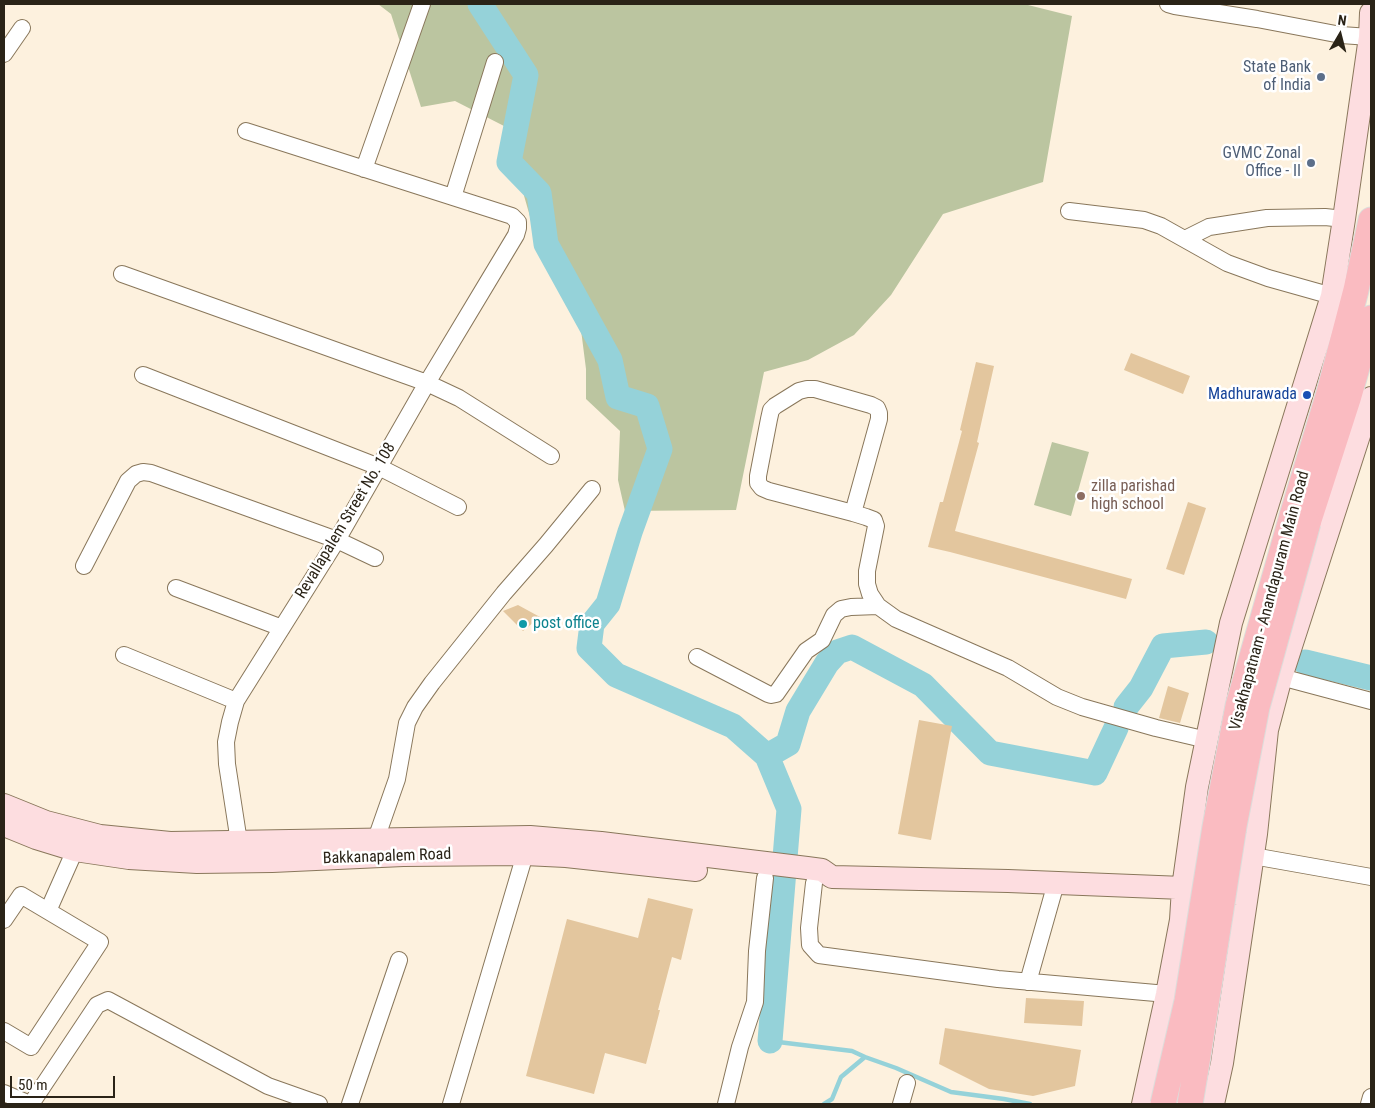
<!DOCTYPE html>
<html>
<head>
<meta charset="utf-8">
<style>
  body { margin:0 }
  #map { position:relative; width:1375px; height:1108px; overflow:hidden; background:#fdf1de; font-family:"Roboto Condensed",sans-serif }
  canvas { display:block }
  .frame { position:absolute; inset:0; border:5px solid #2a2317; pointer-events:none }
  .north { position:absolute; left:1315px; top:10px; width:50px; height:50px; -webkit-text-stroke:4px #fff; paint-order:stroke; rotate:8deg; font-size:14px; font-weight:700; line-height:20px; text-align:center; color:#2a2317 }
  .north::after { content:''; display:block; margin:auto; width:18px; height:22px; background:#2a2317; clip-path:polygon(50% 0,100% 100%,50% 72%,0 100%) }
  .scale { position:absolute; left:10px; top:1076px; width:105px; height:22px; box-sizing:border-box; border:2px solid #2a2317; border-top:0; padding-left:6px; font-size:15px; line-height:18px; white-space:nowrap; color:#2a2317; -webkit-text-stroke:4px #fff; paint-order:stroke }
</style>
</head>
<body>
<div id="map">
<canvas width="1375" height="1108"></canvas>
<div class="frame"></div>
<div class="north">N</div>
<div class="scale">50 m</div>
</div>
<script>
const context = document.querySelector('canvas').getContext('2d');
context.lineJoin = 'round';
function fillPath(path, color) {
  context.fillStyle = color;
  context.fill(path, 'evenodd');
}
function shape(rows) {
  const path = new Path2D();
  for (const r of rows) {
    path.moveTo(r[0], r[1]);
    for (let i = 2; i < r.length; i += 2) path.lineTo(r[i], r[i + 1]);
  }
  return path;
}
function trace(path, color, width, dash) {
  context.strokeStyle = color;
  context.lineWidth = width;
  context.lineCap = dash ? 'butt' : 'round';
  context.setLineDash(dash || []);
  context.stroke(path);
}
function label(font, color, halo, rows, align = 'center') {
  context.font = font + ' "Roboto Condensed",sans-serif';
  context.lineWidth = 5;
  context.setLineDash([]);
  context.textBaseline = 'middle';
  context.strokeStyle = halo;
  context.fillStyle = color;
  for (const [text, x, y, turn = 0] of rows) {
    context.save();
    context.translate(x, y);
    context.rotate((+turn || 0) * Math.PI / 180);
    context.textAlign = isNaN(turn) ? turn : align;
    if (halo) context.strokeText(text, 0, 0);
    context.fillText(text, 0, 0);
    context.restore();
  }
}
fillPath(shape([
  [378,4,1024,4,1072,16,1043,182,943,214,891,295,854,335,808,360,764,372,736,510,625,511,618,480,620,431,586,399,586,369,580,322,559,289,531,220,504,126,455,101,421,107,391,14],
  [1052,442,1089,452,1071,516,1034,505]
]), '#bbc5a0');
trace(shape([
  [770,1041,852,1051,865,1057,841,1077,832,1099,824,1104],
  [865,1057,896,1068,951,1092,1004,1099,1030,1104]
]), '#95d2d9', 4.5);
trace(shape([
  [480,4,526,75,509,162,539,193,546,244,610,360,618,397,647,406,660,449,630,532,608,604,592,624,589,648,616,675,733,726,767,756,789,809,770,1041],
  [1305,662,1371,678],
  [1126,707,1141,688,1163,646,1206,642],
  [767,756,788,744,798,711,827,663,837,652,852,647,923,685,990,753,1095,773,1116,728]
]), '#95d2d9', 25);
fillPath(shape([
  [1131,353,1190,376,1183,394,1124,370],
  [976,362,994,366,977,442,979,443,955,531,1132,579,1126,599,950,552,928,547,940,502,943,502,962,431,960,430],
  [1188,502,1206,508,1184,575,1166,569],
  [518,605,540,617,523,631,503,611],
  [1168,686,1189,693,1180,723,1159,718],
  [919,720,952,726,931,840,898,834],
  [648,898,693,909,681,960,672,957,658,1010,660,1010,646,1064,605,1053,594,1094,526,1076,567,919,638,938],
  [1026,998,1084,1001,1082,1026,1024,1023],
  [945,1028,1081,1050,1075,1086,1033,1096,989,1089,939,1064]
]), '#e3c69e');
const street = shape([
  [1168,4,1175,6,1257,19,1341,35,1370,37],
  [4,54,22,28],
  [364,169,422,4],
  [453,197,495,62],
  [1069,211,1144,220,1161,226,1227,263,1268,278,1332,296],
  [1185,239,1209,227,1267,218,1325,217,1344,219],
  [122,274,427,383,459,398,551,456],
  [143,375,379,467,458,507],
  [853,513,879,419,879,413,877,408,871,405,815,389,807,389,799,391,775,406,771,410,769,419,758,476,758,483,762,488,769,491,853,513,866,517,874,520,876,526,867,571,867,584,870,594,878,606,896,619,1008,668,1057,697,1082,707,1156,728,1207,740],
  [84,566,128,481,136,474,143,472,151,473,337,540,375,558],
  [176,588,282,628],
  [124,655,236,701],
  [697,657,768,694,771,695,776,694,806,651,822,640,834,615,841,609,851,607,878,606],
  [1281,677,1371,701],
  [376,839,397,779,407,723,415,707,432,683,504,593,546,545,592,489],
  [239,842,227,764,226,742,230,722,236,701,337,540,427,383,516,235,518,228,518,222,512,216,246,131],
  [1253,856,1371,877],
  [814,883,809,928,810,945,819,955,998,979,1167,994],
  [48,911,75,850],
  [4,920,21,895,100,942,31,1047,4,1031],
  [1028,982,1056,883],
  [4,1093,30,1104],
  [31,1104,97,1005,108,1000,268,1086,319,1104],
  [350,1104,399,960],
  [451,1104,528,844],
  [726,1104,740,1047,755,1002,757,951,765,878],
  [901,1104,907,1083],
  [1369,1104,1371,1097]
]);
const secondary = shape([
  [4,805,46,822,100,836,170,843,530,837,601,843,807,868,822,870,832,877,1008,881,1183,888,1246,894],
  [4,825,36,838,75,850,129,858,197,862,272,861,403,855,525,854,566,856,696,870],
  [1143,1104,1167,994,1181,920,1183,888,1197,787,1231,623,1332,296,1344,219,1370,37,1371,13],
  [1213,1104,1222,1063,1256,834,1267,730,1281,677,1371,398]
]);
const primary = shape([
  [1292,516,1329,393,1356,290,1371,220],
  [1308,523,1348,399,1371,318]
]);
trace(street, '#89775b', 18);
trace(secondary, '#89775b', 24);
trace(primary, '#dddcda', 27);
trace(street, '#fff', 16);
trace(secondary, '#fddde0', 22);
trace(primary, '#fabbc1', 25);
const primaryBridge = shape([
  [1163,1104,1187,1001,1215,827,1238,706,1292,516],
  [1190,1104,1198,1056,1234,826,1257,707,1308,523]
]);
trace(primaryBridge, '#dddcda', 27, []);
trace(primaryBridge, '#fabbc1', 25);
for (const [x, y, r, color] of [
  [1321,77,5,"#5c6f8a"],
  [1311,163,5,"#5c6f8a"],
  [1307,395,5,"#1a4fb4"],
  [1081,496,5,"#8d6e63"],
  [523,624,5,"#0f9aa8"]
]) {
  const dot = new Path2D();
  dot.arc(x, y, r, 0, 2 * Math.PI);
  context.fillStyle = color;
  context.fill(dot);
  trace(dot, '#fff', 2);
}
label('16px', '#4e5e75', '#fff', [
  ["State Bank",1311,68],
  ["of India",1311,86],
  ["GVMC Zonal",1301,154],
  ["Office - II",1301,172]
], 'right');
label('16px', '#164399', '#fff', [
  ["Madhurawada",1297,395]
], 'right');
label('16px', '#785e54', '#fff', [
  ["zilla parishad",1091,487],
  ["high school",1091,505]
], 'left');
label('16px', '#2a2317', '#fff', [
  ["Revallapalem Street No. 108",346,521,-59],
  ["Visakhapatnam - Anandapuram Main Road",1270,601,-75],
  ["Bakkanapalem Road",387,857,-2]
]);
label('16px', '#0d838f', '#fff', [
  ["post office",533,624]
], 'left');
</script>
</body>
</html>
